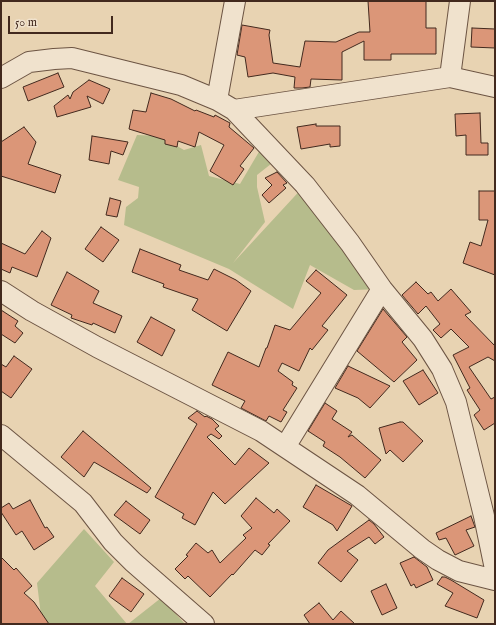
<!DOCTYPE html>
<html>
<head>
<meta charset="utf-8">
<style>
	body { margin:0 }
	#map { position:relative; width:496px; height:625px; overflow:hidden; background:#e8d3b2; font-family:"IM FELL English",serif }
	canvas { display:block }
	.frame { position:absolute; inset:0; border:2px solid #42291e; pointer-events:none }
	.scale { position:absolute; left:8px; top:16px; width:105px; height:18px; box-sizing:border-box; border:2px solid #42291e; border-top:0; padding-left:5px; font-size:12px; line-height:14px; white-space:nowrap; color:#42291e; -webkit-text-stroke:3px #f0e2cd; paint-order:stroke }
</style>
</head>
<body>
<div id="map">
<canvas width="496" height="625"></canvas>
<div class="frame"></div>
<div class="scale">50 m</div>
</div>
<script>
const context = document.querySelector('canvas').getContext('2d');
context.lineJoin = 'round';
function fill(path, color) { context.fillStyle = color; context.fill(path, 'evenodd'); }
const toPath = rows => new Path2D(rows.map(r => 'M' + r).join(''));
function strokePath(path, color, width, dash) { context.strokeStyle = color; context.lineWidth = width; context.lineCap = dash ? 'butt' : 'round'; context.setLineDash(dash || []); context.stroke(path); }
const green = toPath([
	[137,135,159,136,184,150,201,145,209,176,240,184,260,150,276,160,257,175,257,187,265,222,233,263,305,185,382,289,354,290,310,265,293,309,229,269,124,225,126,207,138,198,139,187,118,180],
	[84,529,114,562,95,586,127,624,42,624,37,583],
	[161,598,185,624,128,624]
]);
const building = toPath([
	[368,1,426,1,426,28,436,28,436,54,391,54,391,60,364,60,364,41,342,52,342,80,311,79,310,87,302,88,294,88,295,77,273,73,248,77,245,57,237,55,242,25,270,30,269,35,273,63,300,67,305,41,336,42,359,32,370,32,368,1],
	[472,28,495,29,495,48,471,47,472,28],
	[58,73,64,87,28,101,23,87,58,73],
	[89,80,110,89,103,104,87,96,91,107,57,117,54,106,68,95,70,99,73,92,89,80],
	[151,93,171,99,195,111,196,110,214,117,215,115,230,123,229,127,254,148,240,166,244,169,233,185,210,171,224,145,199,132,195,147,178,141,177,147,165,144,165,140,129,129,133,110,146,112,151,93],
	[480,113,481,143,488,143,488,155,466,155,466,135,456,136,455,114,480,113],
	[316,124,316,126,340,126,340,146,330,147,330,144,301,149,297,127,316,124],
	[24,127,36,142,28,164,61,175,55,193,1,176,1,142,24,127],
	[92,136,128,142,123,155,111,151,109,164,89,160,92,136],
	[277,172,287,183,283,185,286,188,269,203,262,195,272,185,265,178,277,172],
	[479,191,495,191,495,275,463,263,470,242,481,246,488,220,479,220,479,191],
	[110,198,121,201,117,217,106,215,110,198],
	[101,227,119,240,103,262,85,249,101,227],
	[42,231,51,238,37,277,12,267,10,273,1,269,1,243,25,254,42,231],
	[140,249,181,265,179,270,208,280,214,269,236,280,251,291,227,331,192,310,198,299,163,287,164,284,132,272,140,249],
	[316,270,347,295,322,326,328,330,312,350,310,348,299,371,282,363,278,371,293,382,292,385,297,388,283,410,287,412,281,422,269,416,266,421,241,408,245,401,212,385,228,352,259,367,266,348,267,348,275,325,290,330,321,293,306,281,316,270],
	[67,272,99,291,93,303,122,316,115,333,93,323,92,325,71,318,72,315,51,305,67,272],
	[416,282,428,294,431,292,438,301,451,289,471,312,465,315,495,346,495,361,488,357,469,367,491,399,495,397,495,423,484,430,474,415,480,410,467,390,470,388,453,355,469,347,451,329,441,338,433,330,440,324,426,306,418,314,402,295,416,282],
	[383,309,407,337,402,342,417,360,394,382,357,351,383,309],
	[1,310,18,321,15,326,23,333,15,343,1,334,1,310],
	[151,317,175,330,162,356,137,342,151,317],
	[14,356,32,369,11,398,1,391,1,364,6,367,14,356],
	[348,366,390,386,370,408,358,398,335,388,348,366],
	[423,370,438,393,419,405,403,381,423,370],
	[325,403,337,411,332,419,352,432,348,437,352,435,381,460,365,478,340,457,323,446,325,442,308,431,325,403],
	[197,411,205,417,206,416,212,419,219,426,215,429,222,436,219,439,211,434,207,437,235,465,249,448,269,463,225,504,213,492,195,525,182,518,184,514,155,497,197,424,188,418,197,411],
	[400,422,403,422,423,441,403,462,390,450,386,454,379,428,400,422],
	[83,431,151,488,147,493,94,462,84,477,61,457,83,431],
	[316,485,352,506,337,531,333,525,303,507,316,485],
	[256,498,274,513,277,509,290,521,268,544,270,545,262,555,255,550,233,575,232,574,210,597,188,576,185,579,175,569,188,556,186,555,196,543,208,553,212,550,220,563,246,538,243,535,252,528,241,516,256,498],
	[30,500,45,528,47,527,54,537,34,550,22,531,16,535,1,512,1,508,9,503,13,509,30,500],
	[126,501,150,520,140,534,114,515,126,501],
	[471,516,475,527,466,530,474,546,455,555,446,538,439,540,436,533,471,516],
	[369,520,374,524,384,537,375,544,369,537,347,551,358,560,341,582,318,563,328,550,369,520],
	[1,557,14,570,16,568,32,586,24,593,34,602,49,624,1,624,1,557],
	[414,557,427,567,433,580,416,588,414,584,411,586,400,563,414,557],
	[442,577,445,577,451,580,484,600,477,618,445,606,453,593,437,584,442,577],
	[122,578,144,594,131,612,109,596,122,578],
	[386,584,397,608,382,615,371,591,386,584],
	[319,603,333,620,341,611,355,624,310,624,304,615,319,603]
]);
const minor = toPath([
	[450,77,460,1],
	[1,78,29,62,54,59,72,58,181,85,217,100,234,110,305,185,350,243,382,289,423,339,442,369,456,402,484,516,495,569],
	[217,100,235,1],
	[234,110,450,77,495,87],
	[1,291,32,311,97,347,261,431,357,495,422,549,438,560,459,571,495,580],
	[1,435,83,503,113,542,133,562,204,624],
	[285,447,382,289]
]);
fill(green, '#b6bc8c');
fill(building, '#db9678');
strokePath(building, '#42291e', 1);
strokePath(minor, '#6c5443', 22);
strokePath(minor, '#f0e2cd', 20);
</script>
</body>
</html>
